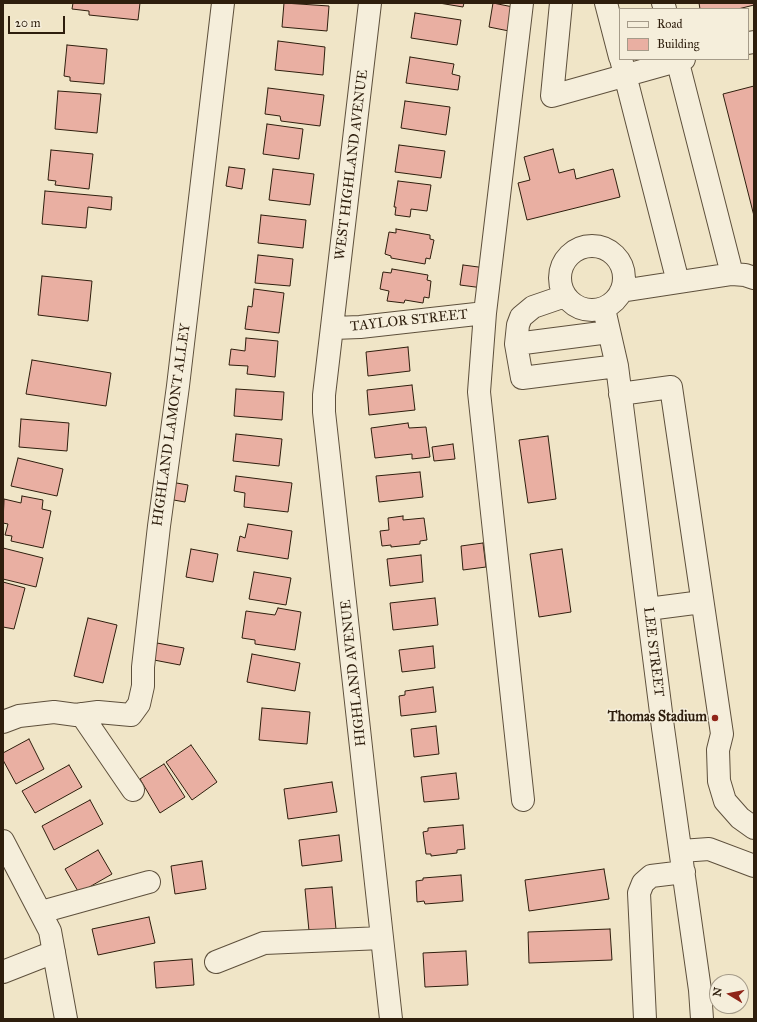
<!DOCTYPE html>
<html>
<head>
<meta charset="utf-8">
<style>
	body { margin:0 }
	#map { position:relative; width:757px; height:1022px; overflow:hidden; background:#f0e5c7; font-family:"IM FELL Great Primer",serif }
	canvas { display:block }
	.frame { position:absolute; inset:0; border:4px solid #2e1e0d; pointer-events:none }
	.legend { position:absolute; left:619px; top:8px; width:130px; height:52px; box-sizing:border-box; background:#f5eedb; border:1px solid #a59b89; margin:0; padding:5px 7px; list-style:none; font-size:12px; color:#2e1e0d }
	.legend li { display:flex; align-items:center; gap:8px; height:20px }
	.legend b { width:20px; border:1px solid #a59b89 }
	.north { position:absolute; left:709px; top:974px; width:40px; height:40px; box-sizing:border-box; background:#f5eedb; border:1px solid #a59b89; border-radius:50%; rotate:280deg; font-size:11px; font-weight:700; line-height:16px; text-align:center; color:#2e1e0d }
	.north::after { content:''; display:block; margin:auto; width:14px; height:18px; background:#8f2418; clip-path:polygon(50% 0,100% 100%,50% 72%,0 100%) }
	.scale { position:absolute; left:8px; top:16px; width:57px; height:18px; box-sizing:border-box; border:2px solid #2e1e0d; border-top:0; padding-left:5px; font-size:12px; line-height:14px; white-space:nowrap; color:#2e1e0d; -webkit-text-stroke:3px #f5eedb; paint-order:stroke }
</style>
</head>
<body>
<div id="map">
<canvas width="757" height="1022"></canvas>
<div class="frame"></div>
<ul class="legend">
<li><b style="height:5px;background:#f5eedb"></b>Road</li>
<li><b style="height:11px;background:#e9afa2"></b>Building</li>
</ul>
<div class="north">N</div>
<div class="scale">20 m</div>
</div>
<script>
const context = document.querySelector('canvas').getContext('2d');
context.lineJoin = 'round';
function fill(path, color) { context.fillStyle = color; context.fill(path, 'evenodd'); }
const toPath = rows => new Path2D(rows.map(r => 'M' + r).join(''));
function strokePath(path, color, width, dash) { context.strokeStyle = color; context.lineWidth = width; context.lineCap = dash ? 'butt' : 'round'; context.setLineDash(dash || []); context.stroke(path); }
function label(font, color, halo, rows, align = 'center') {
  context.font = font + ' "IM FELL Great Primer",serif'; context.lineWidth = 3; context.setLineDash([]); context.textBaseline = 'middle'; context.strokeStyle = halo; context.fillStyle = color; for (const [text, x, y, turn = 0] of rows) {
    context.save(); context.translate(x, y); context.rotate((+turn || 0) * Math.PI / 180); context.textAlign = isNaN(turn) ? turn : align; if (halo) context.strokeText(text, 0, 0); context.fillText(text, 0, 0); context.restore();
  }
}
const building = toPath([
	[73,3,140,3,138,20,89,15,89,11,72,9,73,3],
	[284,3,329,6,327,31,282,27,284,3],
	[439,3,464,3,463,7,439,3],
	[493,3,518,8,514,32,489,27,493,3],
	[699,3,754,3,754,5,738,9,700,9,699,3],
	[415,13,461,20,457,45,411,38,415,13],
	[278,41,325,47,323,75,275,70,278,41],
	[67,45,107,49,104,84,70,81,70,77,64,76,67,45],
	[410,57,454,64,452,74,460,76,458,90,406,83,410,57],
	[754,86,754,216,723,94,754,86],
	[268,88,324,95,320,126,281,121,280,116,265,114,268,88],
	[58,91,101,94,97,133,55,129,58,91],
	[405,101,450,107,446,135,401,128,405,101],
	[267,124,303,129,299,159,263,154,267,124],
	[399,145,445,151,441,178,395,172,399,145],
	[553,149,559,173,574,169,576,179,613,169,620,197,527,220,518,183,530,180,524,157,553,149],
	[51,150,93,154,89,189,55,185,56,181,48,180,51,150],
	[229,167,245,169,242,189,226,186,229,167],
	[273,169,314,174,310,205,269,200,273,169],
	[398,181,431,185,427,211,411,209,410,217,395,215,396,207,394,207,398,181],
	[45,191,112,197,111,210,88,207,86,228,42,224,45,191],
	[261,215,306,220,303,248,258,243,261,215],
	[396,229,430,235,430,239,434,240,430,259,426,258,425,264,391,258,391,256,385,254,389,232,396,233,396,229],
	[258,255,293,259,290,286,255,283,258,255],
	[463,265,486,268,483,288,460,285,463,265],
	[392,269,428,275,427,280,431,281,429,298,424,297,423,303,405,300,404,303,387,301,389,291,380,289,383,272,391,273,392,269],
	[42,276,92,281,88,321,38,315,42,276],
	[254,289,284,293,279,333,245,329,248,306,252,307,254,289],
	[246,338,278,341,275,377,247,374,248,366,229,365,231,349,245,351,246,338],
	[408,347,410,371,368,376,366,352,408,347],
	[32,360,111,373,106,406,26,394,32,360],
	[412,385,415,410,369,415,367,390,412,385],
	[236,389,284,392,282,420,234,416,236,389],
	[21,419,69,423,67,451,19,447,21,419],
	[408,423,409,428,426,427,430,457,412,459,412,454,375,458,371,428,408,423],
	[236,434,282,439,279,466,233,461,236,434],
	[548,436,556,499,528,503,519,440,548,436],
	[453,444,455,459,434,461,432,447,453,444],
	[18,458,63,469,57,496,11,486,18,458],
	[420,472,423,497,379,502,376,476,420,472],
	[236,476,292,483,288,512,244,507,245,493,234,491,236,476],
	[171,482,188,485,185,502,168,499,171,482],
	[22,496,43,500,42,509,51,511,43,548,11,541,12,536,5,535,8,524,3,523,4,499,21,503,22,496],
	[403,516,403,520,424,518,427,540,420,541,420,544,391,547,391,545,382,546,380,531,389,530,388,518,403,516],
	[248,524,292,531,288,559,237,551,240,536,245,538,248,524],
	[483,543,486,567,463,570,461,546,483,543],
	[3,548,43,558,36,587,3,579,3,548],
	[191,549,218,554,213,582,186,577,191,549],
	[562,549,571,612,539,617,530,554,562,549],
	[421,555,423,582,390,586,387,559,421,555],
	[254,572,291,578,286,605,249,599,254,572],
	[3,582,25,588,14,629,3,627,3,582],
	[435,598,438,625,393,630,390,603,435,598],
	[278,608,301,612,295,650,255,644,255,640,242,638,246,611,275,615,278,608],
	[88,618,117,625,103,683,74,676,88,618],
	[157,643,184,648,180,665,154,660,157,643],
	[433,646,435,668,402,672,399,650,433,646],
	[252,654,300,663,295,691,247,682,252,654],
	[433,687,436,712,401,716,399,696,405,695,405,691,433,687],
	[262,708,310,712,307,744,259,740,262,708],
	[436,726,439,754,414,757,411,729,436,726],
	[29,739,44,769,16,784,3,760,3,753,29,739],
	[191,745,217,782,192,800,166,762,191,745],
	[164,764,185,797,160,813,140,779,164,764],
	[69,765,82,787,35,813,22,791,69,765],
	[456,773,459,799,424,802,421,777,456,773],
	[332,782,337,812,288,819,284,789,332,782],
	[90,800,103,824,54,850,42,826,90,800],
	[463,825,465,849,457,850,457,853,431,856,431,854,426,854,423,832,428,831,428,828,463,825],
	[339,835,342,861,302,866,299,840,339,835],
	[98,850,112,874,79,893,65,869,98,850],
	[202,861,206,889,175,894,171,866,202,861],
	[604,869,609,899,529,911,525,880,604,869],
	[461,875,463,901,425,904,424,901,417,902,416,881,423,880,423,878,461,875],
	[332,887,336,929,309,931,305,889,332,887],
	[149,917,155,943,98,955,92,929,149,917],
	[610,929,612,960,529,963,528,932,610,929],
	[466,951,468,985,425,987,423,953,466,951],
	[192,959,194,985,156,988,154,962,192,959]
]);
const minor = toPath([
	[370,3,324,395,324,412,391,1019],
	[522,3,485,313,479,392,523,800],
	[561,3,552,96,684,59],
	[606,3,620,57],
	[663,3,665,9],
	[748,43,754,42],
	[621,59,678,282],
	[677,59,732,274],
	'560 278a32 32 0 1 1 64 0a32 32 0 1 1-64 0Z',
	[621,291,732,274,745,275,754,278],
	[565,296,533,307,521,317,518,325,516,344,522,378,617,366],
	[604,309,617,366,663,728,700,990,702,1019],
	[333,328,360,327,485,313],
	[516,344,609,332],
	[620,394,671,387,722,734,718,750,719,781,725,801,740,818,754,828],
	[648,609,702,602],
	[81,714,133,790],
	[3,722,19,716,54,712,76,715,98,712,131,715,139,704,143,686,143,667,159,526,178,386,223,3],
	[3,841,50,931,66,1019],
	[681,851,709,849,754,866],
	[41,912,149,882],
	[216,962,264,943,382,938],
	[3,972,54,952],
	[645,1019,639,893,643,883,651,876,684,872]
]);
const markers = [
	[715,718,4,"#8f2418"]
];
const streetNames = [
	["WEST HIGHLAND AVENUE",352,165,-83],
	["TAYLOR STREET",409,321,-6],
	["HIGHLAND LAMONT ALLEY",172,425,-82],
	["LEE STREET",653,652,83],
	["HIGHLAND AVENUE",354,673,-96]
];
const poiNames = [
	["Thomas Stadium",707,718]
];
fill(building, '#e9afa2');
strokePath(building, '#2e1e0d', 1);
strokePath(minor, '#5e503c', 24);
strokePath(minor, '#f5eedb', 22);
for (const [x, y, r, color] of markers) { const dot = new Path2D(); dot.arc(x, y, r, 0, 2 * Math.PI); context.fillStyle = color; context.fill(dot); strokePath(dot, '#f5eedb', 1.5); }
label('14px', '#2e1e0d', '#f5eedb', streetNames);
label('bold 14px', '#2e1e0d', '#f5eedb', poiNames, 'right');
</script>
</body>
</html>
